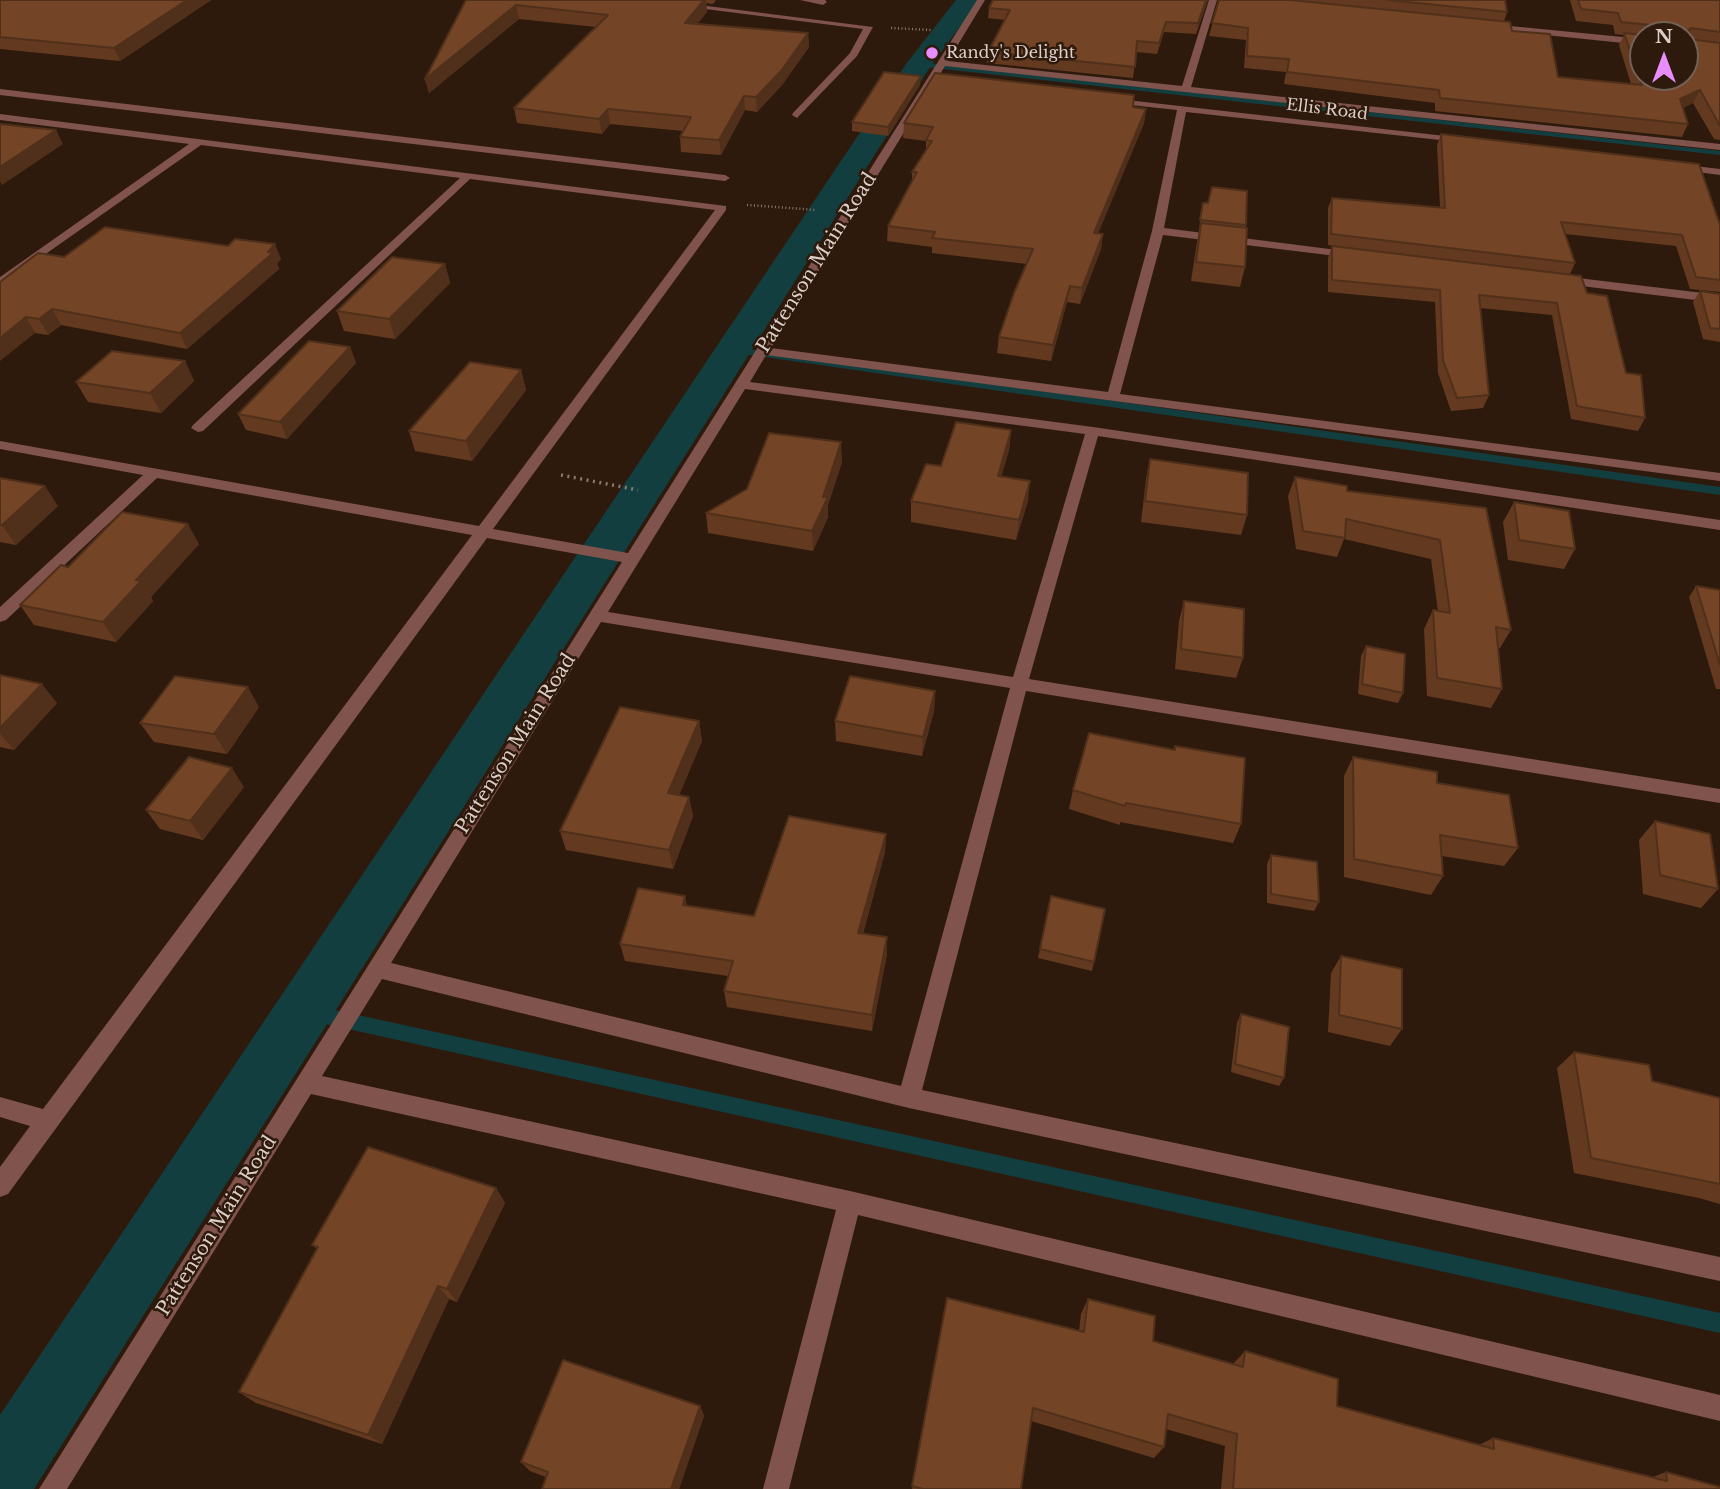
<!DOCTYPE html>
<html>
<head>
<meta charset="utf-8">
<style>
	body { margin:0 }
	#map { position:relative; width:1720px; height:1489px; overflow:hidden; background:#2e1a0d; font-family:"Libre Baskerville",serif }
	canvas { display:block }
	.north { position:absolute; left:1629px; top:21px; width:70px; height:70px; box-sizing:border-box; background:#2e1a0d; border:2px solid #746257; border-radius:50%; rotate:0deg; font-size:19px; font-weight:700; line-height:28px; text-align:center; color:#dccec6 }
	.north::after { content:''; display:block; margin:auto; width:24px; height:32px; background:#e98dfd; clip-path:polygon(50% 0,100% 100%,50% 72%,0 100%) }
</style>
</head>
<body>
<div id="map">
<canvas width="1720" height="1489"></canvas>
<div class="north">N</div>
</div>
<script>
const context = document.querySelector('canvas').getContext('2d');
context.lineJoin = 'round';
const toPath = rows => new Path2D(rows.map(r => 'M' + r).join(''));
function fill(path, color) { context.fillStyle = color; context.fill(path, 'evenodd'); }
function strokePath(path, color, width, dash) { context.strokeStyle = color; context.lineWidth = width; context.lineCap = dash ? 'butt' : 'round'; context.setLineDash(dash || []); context.stroke(path); }
function label(font, color, halo, rows, align = 'center') {
  context.font = font + ' "Libre Baskerville",serif'; context.lineWidth = 5; context.setLineDash([]); context.textBaseline = 'middle'; context.strokeStyle = halo; context.fillStyle = color; for (const [text, x, y, turn = 0] of rows) {
    context.save(); context.translate(x, y); context.rotate((+turn || 0) * Math.PI / 180); context.textAlign = isNaN(turn) ? turn : align; if (halo) context.strokeText(text, 0, 0); context.fillText(text, 0, 0); context.restore();
  }
}
const stream = toPath([
	[919,62,1720,151,1720,155,916,66,916,62,919,62],
	[734,347,1720,487,1720,495,730,352,729,350,734,347],
	[303,1003,1720,1313,1720,1333,303,1019,297,1016,295,1011,297,1006,303,1003]
]);
const canal = toPath([
	[956,0,980,0,930,67,34,1489,0,1489,0,1415,906,64,956,0]
]);
const pathFar1 = toPath([
	[891,28,931,30],
	[747,205,816,210]
]);
const path = toPath([
	[561,475,638,490]
]);
const minor = toPath([
	[634,0,660,0,873,27,857,56,797,118,792,115,793,113,850,53,863,29,634,0],
	[800,0,825,0,827,2,823,5,800,0],
	[977,0,985,0,948,61,1182,86,1209,0,1217,0,1191,87,1720,144,1720,150,945,66,771,348,1108,392,1152,231,1177,110,1112,103,1107,100,1109,98,1463,138,1467,139,1467,143,1186,112,1164,228,1353,252,1359,255,1353,258,1163,235,1120,394,1720,473,1720,481,766,355,750,382,1093,427,1720,520,1720,530,1098,436,1029,679,1720,789,1720,803,1026,691,922,1090,1720,1257,1720,1281,909,1108,382,979,322,1076,850,1191,1720,1395,1720,1421,858,1215,789,1489,763,1489,836,1210,311,1094,67,1489,39,1489,622,562,487,538,8,1194,0,1197,0,1167,30,1126,0,1117,0,1097,43,1109,472,535,157,478,6,620,0,622,0,607,143,475,0,449,0,441,479,526,715,210,470,179,203,431,198,432,191,428,193,425,460,178,201,145,0,286,0,277,189,144,0,120,0,114,726,206,726,210,493,529,628,553,977,0],
	[745,389,1085,434,1013,677,608,612,745,389],
	[601,622,1010,688,901,1086,391,963,601,622],
	[1490,24,1643,39,1643,45,1487,29,1487,25,1490,24],
	[0,89,725,175,730,178,725,181,0,95,0,89],
	[1678,164,1720,169,1720,175,1674,169,1674,165,1678,164],
	[1561,276,1720,295,1720,303,1557,283,1557,277,1561,276]
]);
const wall = toPath([
	[0,0,211,0,120,61,0,49],
	[466,0,716,0,713,4,706,3,707,12,697,24,808,33,809,47,782,85,757,112,745,110,721,155,681,152,680,137,683,131,610,124,602,134,517,123,514,108,596,27,519,19,429,93,425,79],
	[1208,0,1196,34,1164,32,1157,54,1136,52,1133,78,987,63,988,52,1005,20,988,18,989,8],
	[1219,0,1505,0,1507,12,1504,21,1512,31,1558,77,1631,84,1619,45,1624,35,1615,34,1613,25,1576,21,1570,0,1720,0,1720,140,1714,139,1693,103,1683,108,1688,124,1682,137,1435,111,1435,103,1284,84,1286,72,1244,68,1246,40,1209,36],
	[920,85,888,136,852,131,852,122],
	[1133,107,1146,109,1144,123,1098,233,1103,234,1101,249,1080,304,1067,302,1051,361,997,353,999,337,1027,264,932,253,932,247,887,241,888,226,912,181,912,172,926,151,926,141,903,138,904,123],
	[1441,134,1720,225,1720,292,1690,289,1676,246,1565,234,1575,263,1570,274,1328,245,1328,208,1332,198,1440,207,1437,145],
	[1203,203,1246,225,1245,267,1240,287,1191,281],
	[1332,246,1587,293,1626,373,1645,418,1638,431,1571,419,1552,315,1480,308,1489,395,1483,408,1451,411,1438,373,1435,302,1328,292,1328,258],
	[64,257,281,259,277,264,279,269,187,349,61,325,48,335,35,333,0,282],
	[445,264,450,283,395,339,344,331,337,311],
	[1700,291,1720,294,1720,342,1703,339,1693,302],
	[350,347,356,363,287,439,246,430,238,414],
	[185,361,194,381,161,413,88,402,76,382],
	[521,370,526,390,472,461,415,451,409,431],
	[1011,430,1009,450,1001,476,1028,501,1016,540,911,522,911,501,941,466],
	[1150,459,1247,515,1241,535,1141,522,1146,479],
	[842,462,828,505,828,517,813,551,708,533,706,513],
	[1295,477,1347,491,1486,508,1511,630,1500,648,1498,648,1502,689,1491,708,1427,696,1424,629,1433,610,1438,611,1431,559,1344,539,1337,557,1296,549,1288,496],
	[0,478,58,506,16,545,0,542],
	[1514,502,1575,549,1564,569,1508,560,1503,522],
	[199,544,151,597,153,601,116,642,34,625,20,605,68,567],
	[1696,586,1720,590,1720,689,1716,689,1689,597],
	[1184,601,1243,658,1236,678,1175,669,1179,621],
	[1366,646,1403,693,1398,703,1358,694,1361,656],
	[0,675,57,703,14,750,0,747],
	[935,691,934,711,922,756,836,741,835,721],
	[259,707,227,754,154,742,140,723],
	[699,721,702,741,679,795,689,797,693,816,673,869,566,850,560,831],
	[1175,746,1241,824,1233,843,1120,822,1120,825,1069,809,1073,790,1174,750],
	[1353,757,1437,783,1518,848,1504,866,1442,856,1443,876,1431,895,1344,877,1344,776],
	[244,787,203,840,160,829,146,810],
	[1655,821,1718,889,1701,908,1643,894,1639,840],
	[886,834,885,852,863,934,887,954,872,1031,727,1007,724,991,728,976,625,961,620,944,687,906,754,916],
	[1271,855,1319,902,1314,911,1267,903,1267,864],
	[1051,896,1094,962,1092,971,1038,958],
	[1341,956,1402,1029,1390,1046,1328,1032,1331,973],
	[1241,1014,1284,1078,1279,1086,1231,1072,1237,1023],
	[1574,1052,1652,1081,1720,1098,1720,1204,1699,1198,1574,1173,1557,1068],
	[496,1188,505,1203,457,1302,449,1299,382,1444,256,1403,239,1392,317,1249,312,1245],
	[947,1298,1079,1331,1081,1314,1088,1299,1153,1341,1233,1364,1245,1351,1337,1406,1479,1445,1493,1438,1653,1477,1666,1472,1720,1489,1221,1489,1225,1446,1166,1429,1164,1447,1154,1458,1031,1421,1021,1489,912,1489],
	[700,1406,704,1416,679,1489,542,1489,546,1477,530,1471,521,1462]
]);
const shadedWall = toPath([
	[187,0,211,0,120,61,114,48],
	[704,0,706,0,707,12,686,37,685,23],
	[1206,0,1208,0,1196,34,1198,23],
	[516,5,519,19,429,93,425,79],
	[1166,22,1164,32,1157,54,1159,43],
	[808,33,809,47,782,85,757,112,756,97],
	[921,76,920,85,888,136,888,127],
	[1700,90,1693,103,1673,112,1680,99],
	[744,96,745,110,721,155,719,140],
	[608,109,610,124,602,134,599,119],
	[1146,109,1144,123,1092,248,1094,233],
	[56,130,63,144,2,185,0,181,0,167],
	[1103,234,1101,249,1080,304,1082,288],
	[275,244,281,259,277,264,279,269,187,349,180,333,268,252],
	[445,264,450,283,395,339,389,319],
	[1070,286,1067,302,1051,361,1053,345],
	[52,309,61,325,48,335,39,319],
	[26,317,35,333,0,361,0,338],
	[350,347,356,363,287,439,280,422],
	[185,361,194,381,161,413,150,393],
	[521,370,526,390,472,461,466,441],
	[1011,430,1009,450,996,496,998,476],
	[841,442,842,462,828,505,828,517,813,551,812,531],
	[1030,481,1028,501,1016,540,1019,520],
	[45,486,58,506,16,545,2,525],
	[188,524,199,544,151,597,153,601,116,642,103,622,136,580],
	[42,684,57,703,14,750,0,734,0,728],
	[248,687,259,707,227,754,214,734],
	[935,691,934,711,922,756,923,737],
	[699,721,702,741,672,812,668,793],
	[232,768,244,787,203,840,190,821],
	[689,797,693,816,673,869,669,850],
	[886,834,885,852,858,950,858,933],
	[685,896,689,913,683,905],
	[887,937,887,954,872,1031,872,1015],
	[496,1188,505,1203,457,1302,447,1289],
	[438,1286,449,1299,382,1444,368,1435],
	[700,1406,704,1416,679,1489,671,1489]
]);
const building = toPath([
	[0,0,187,0,114,48,0,37,0,0],
	[466,0,704,0,685,23,808,33,781,71,756,97,744,96,719,140,680,137,691,117,608,109,599,119,514,108,608,15,516,5,425,79,466,0],
	[993,0,1206,0,1198,23,1166,22,1159,43,1137,41,1135,67,988,52,1010,10,989,8,993,0],
	[1219,0,1290,0,1510,22,1512,31,1550,34,1558,77,1642,85,1624,33,1644,35,1643,35,1643,77,1685,77,1685,35,1649,35,1651,33,1650,25,1621,22,1618,13,1581,9,1578,0,1720,0,1720,32,1691,28,1688,31,1689,39,1720,43,1720,126,1700,90,1680,99,1688,124,1440,98,1439,90,1287,72,1289,59,1247,56,1248,28,1212,23,1219,0],
	[1387,0,1505,0,1507,12,1387,0],
	[884,72,921,76,888,127,852,122,884,72],
	[935,73,1134,95,1133,107,1146,109,1094,233,1103,234,1082,288,1070,286,1053,345,999,337,1014,293,1033,249,932,238,935,232,888,226,917,172,912,172,932,141,926,140,933,127,904,123,935,73],
	[0,124,56,130,0,167,0,124],
	[1441,134,1699,164,1720,225,1720,280,1696,277,1682,235,1561,222,1575,263,1331,234,1332,198,1445,208,1441,134],
	[1212,187,1247,191,1246,225,1200,220,1203,203,1208,203,1212,187],
	[1201,223,1247,228,1245,267,1196,262,1201,223],
	[105,227,228,246,235,239,275,244,268,252,273,253,180,333,52,309,39,319,26,317,0,338,0,282,38,253,64,257,105,227],
	[1332,246,1581,276,1587,293,1607,296,1626,373,1641,375,1645,418,1577,406,1557,303,1479,295,1489,395,1457,398,1443,360,1440,290,1332,280,1332,246],
	[392,257,445,264,389,319,337,311,392,257],
	[1700,291,1720,294,1720,329,1710,328,1700,291],
	[309,341,350,347,280,422,238,414,309,341],
	[112,351,185,361,150,393,76,382,112,351],
	[470,362,521,370,466,441,409,431,470,362],
	[956,422,1011,430,998,476,1030,481,1019,520,911,501,926,464,941,466,956,422],
	[769,433,841,442,823,497,828,497,812,531,706,513,747,489,769,433],
	[1150,459,1248,473,1247,515,1145,501,1150,459],
	[1295,477,1347,486,1347,491,1486,508,1511,630,1496,627,1502,689,1437,678,1433,610,1450,613,1440,540,1346,519,1345,538,1303,531,1295,477],
	[0,478,45,486,2,525,0,525,0,478],
	[1514,502,1569,511,1575,549,1519,540,1514,502],
	[122,512,188,524,136,580,141,581,103,622,20,605,61,565,68,567,122,512],
	[1696,586,1720,590,1720,665,1696,586],
	[1184,601,1244,609,1243,658,1181,649,1184,601],
	[1366,646,1405,654,1403,693,1362,684,1366,646],
	[0,675,42,684,0,728,0,675],
	[175,676,248,687,214,734,140,723,175,676],
	[850,676,935,691,923,737,835,721,850,676],
	[620,707,699,721,668,793,689,797,669,850,560,831,620,707],
	[1089,733,1175,750,1175,746,1245,758,1241,824,1126,803,1125,806,1073,790,1089,733],
	[189,757,232,768,190,821,146,810,189,757],
	[1353,757,1437,772,1437,783,1509,795,1518,848,1440,835,1443,876,1354,859,1353,757],
	[789,816,886,834,858,933,887,937,872,1015,724,991,733,961,620,944,638,888,685,896,683,905,754,916,789,816],
	[1655,821,1710,834,1718,889,1660,875,1655,821],
	[1271,855,1317,862,1319,902,1271,894,1271,855],
	[1051,896,1105,909,1094,962,1040,949,1051,896],
	[1341,956,1402,969,1402,1029,1339,1015,1341,956],
	[1241,1014,1289,1027,1284,1078,1235,1064,1241,1014],
	[1574,1052,1649,1065,1652,1081,1720,1098,1720,1184,1591,1158,1574,1052],
	[368,1147,496,1188,447,1289,438,1286,368,1435,239,1392,318,1247,312,1245,368,1147],
	[947,1298,1084,1332,1088,1299,1155,1316,1153,1341,1243,1367,1245,1351,1338,1379,1337,1406,1494,1449,1493,1438,1667,1481,1666,1472,1720,1487,1720,1489,1233,1489,1237,1434,1168,1414,1164,1447,1033,1408,1021,1489,923,1489,912,1486,947,1298],
	[563,1360,700,1406,671,1489,542,1489,548,1472,521,1462,563,1360]
]);
const markers = [
	[932,53,7,"#e98dfd"]
];
const farPoinames = [
	["Randy's Delight",946,53]
];
const farStreetnames = [
	["Ellis Road",1327,110,7]
];
const streetNames = [
	["Pattenson Main Road",817,263,-58],
	["Pattenson Main Road",516,744,-58],
	["Pattenson Main Road",217,1226,-58]
];
fill(stream, '#133e3f');
fill(canal, '#133e3f');
strokePath(pathFar1, '#8a796f', 2.5, [1, 2.5]);
strokePath(path, '#8a796f', 3.5, [2, 4.5]);
fill(minor, '#80534c');
fill(wall, '#633a20');
fill(shadedWall, '#50301a');
fill(building, '#734425');
strokePath(building, '#50301a', 2);
for (const [x, y, r, color] of markers) { const dot = new Path2D(); dot.arc(x, y, r, 0, 2 * Math.PI); context.fillStyle = color; context.fill(dot); strokePath(dot, '#2e1a0d', 2.5); }
label('16px', '#dccec6', '#2e1a0d', farPoinames, 'left');
label('16px', '#dccec6', '#2e1a0d', farStreetnames);
label('19px', '#dccec6', '#2e1a0d', streetNames);
</script>
</body>
</html>
